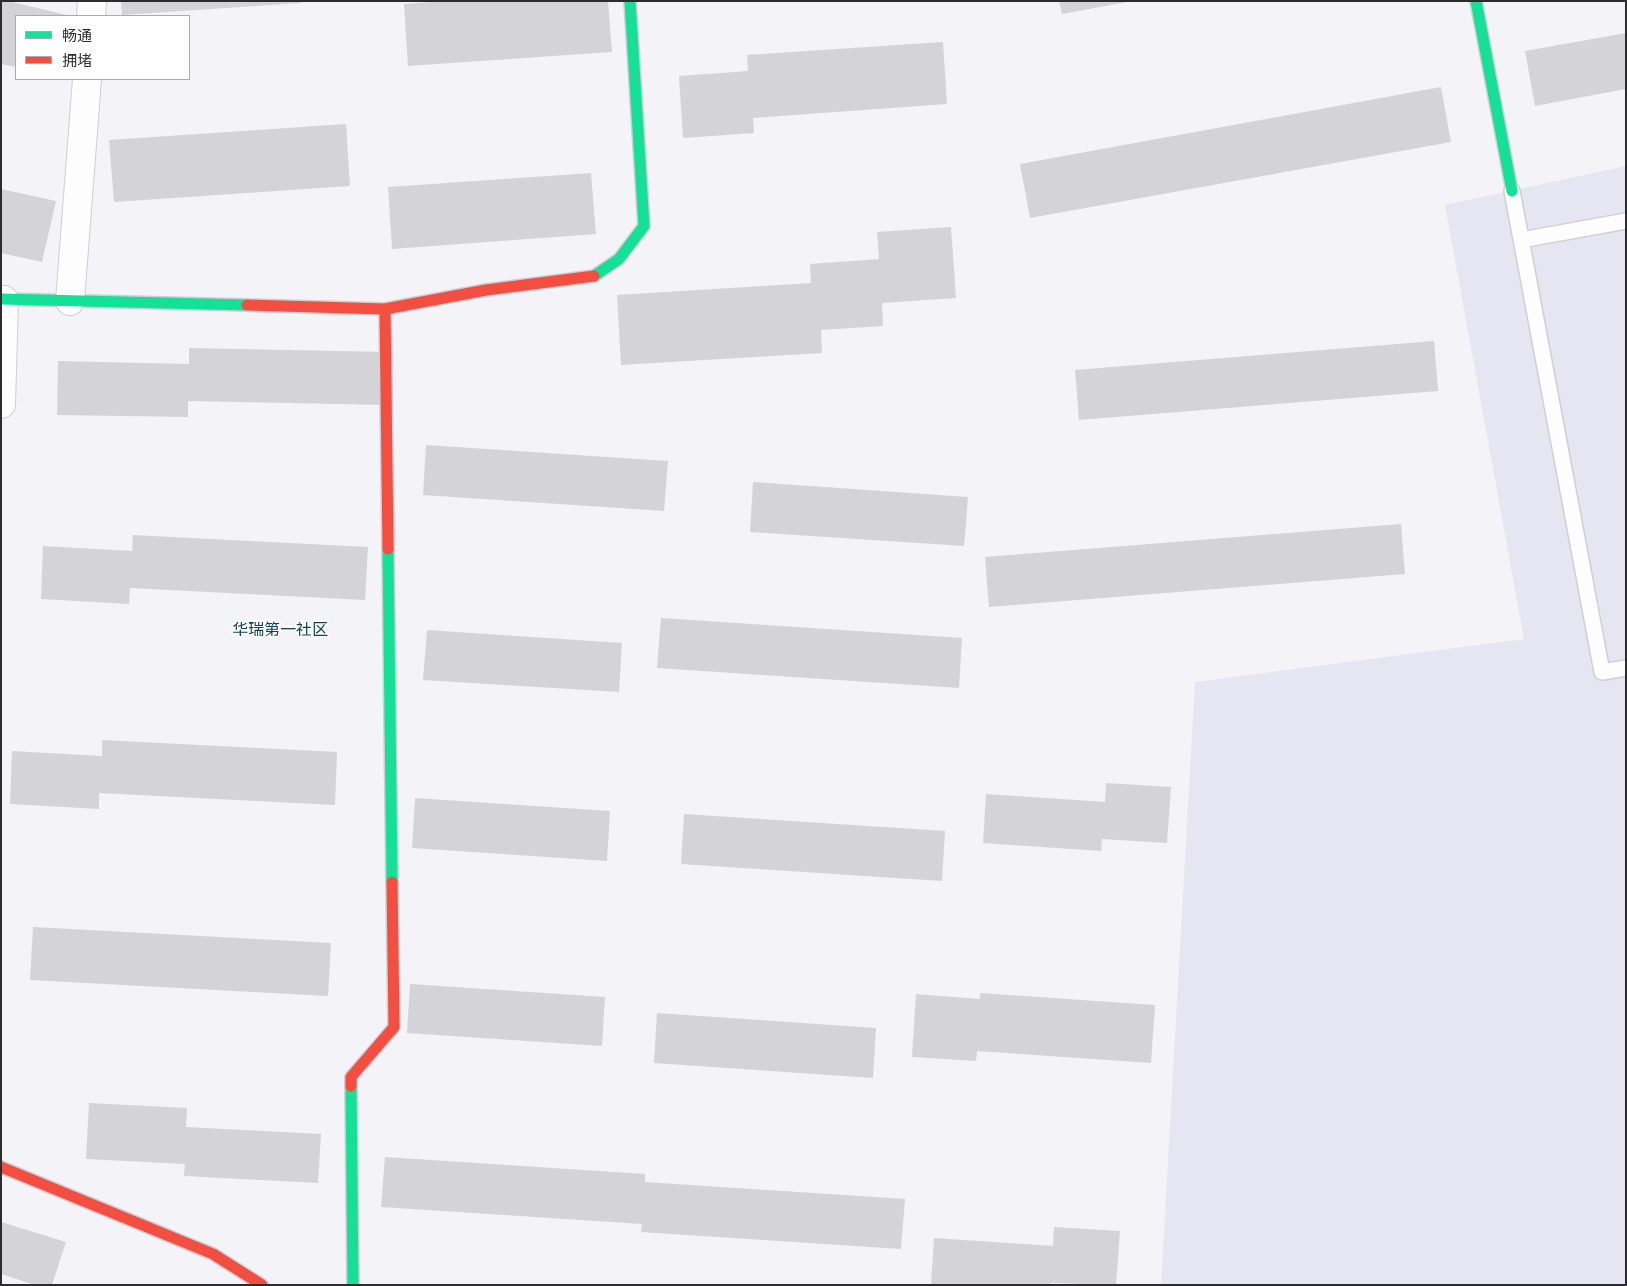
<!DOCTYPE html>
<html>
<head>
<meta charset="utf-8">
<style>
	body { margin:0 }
	#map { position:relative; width:1627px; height:1286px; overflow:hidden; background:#f3f3f8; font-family:"IBM Plex Sans","Noto Sans SC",sans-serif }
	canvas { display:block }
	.frame { position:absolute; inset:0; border:2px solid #2c2c2f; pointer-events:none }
	.legend { position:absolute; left:15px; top:15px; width:175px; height:65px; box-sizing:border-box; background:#fff; border:1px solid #ababac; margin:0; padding:6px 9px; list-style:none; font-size:15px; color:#2c2c2f }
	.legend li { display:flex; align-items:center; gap:10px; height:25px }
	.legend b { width:25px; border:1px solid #ababac }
</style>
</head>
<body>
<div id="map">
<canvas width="1627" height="1286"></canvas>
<div class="frame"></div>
<ul class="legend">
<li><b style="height:6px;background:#16e098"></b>畅通</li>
<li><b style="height:6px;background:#f24e42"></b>拥堵</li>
</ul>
</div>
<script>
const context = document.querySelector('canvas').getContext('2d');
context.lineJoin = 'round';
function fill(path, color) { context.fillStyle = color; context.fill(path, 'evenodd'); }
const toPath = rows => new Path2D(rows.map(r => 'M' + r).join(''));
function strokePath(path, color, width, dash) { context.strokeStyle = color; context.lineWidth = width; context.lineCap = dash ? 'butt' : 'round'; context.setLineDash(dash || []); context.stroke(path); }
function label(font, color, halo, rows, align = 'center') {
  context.font = font + ' "IBM Plex Sans","Noto Sans SC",sans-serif'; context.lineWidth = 4; context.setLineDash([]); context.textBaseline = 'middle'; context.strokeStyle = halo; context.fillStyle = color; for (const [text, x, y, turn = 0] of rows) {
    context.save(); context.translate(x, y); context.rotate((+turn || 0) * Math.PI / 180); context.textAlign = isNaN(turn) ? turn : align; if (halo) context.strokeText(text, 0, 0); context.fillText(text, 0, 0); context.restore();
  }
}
const built = toPath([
	[1626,166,1626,1285,1161,1285,1195,682,1524,639,1445,205]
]);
const building = toPath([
	[1,1,8,1,71,16,16,16,16,67,1,64],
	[121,1,301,1,301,3,122,15],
	[444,1,608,1,612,52,408,66,404,4],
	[1059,1,1127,1,1127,2,1062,14],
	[1626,33,1626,89,1535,106,1525,51],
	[943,42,947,104,753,118,754,133,683,138,679,76,748,71,747,55],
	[1441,87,1451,142,1030,218,1020,164],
	[346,124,350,186,114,202,109,140],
	[591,173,596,234,392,249,388,187],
	[1,189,56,201,42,262,1,253],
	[951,227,956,298,882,303,883,326,821,330,822,353,621,365,617,295,811,283,810,264,879,259,877,232],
	[1434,341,1438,391,1079,420,1075,370],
	[189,348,388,352,387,405,188,401,188,417,57,415,58,361,189,364],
	[426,445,668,461,664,511,423,495],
	[753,482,968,497,964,546,750,532],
	[1401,524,1405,574,989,607,985,557],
	[133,535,368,547,365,600,130,588,129,604,41,599,43,546,132,551],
	[661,618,962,638,959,688,657,668],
	[427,630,622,643,619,692,423,680],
	[102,740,337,752,335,805,99,793,99,809,10,804,12,751,102,756],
	[1106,783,1171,787,1167,843,1102,839,1101,851,983,843,986,794,1105,802],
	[415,798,610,811,607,861,412,848],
	[684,814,945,831,942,881,681,864],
	[33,927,331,943,328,996,30,980],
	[410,984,605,997,602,1046,407,1033],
	[980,993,1155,1005,1151,1063,977,1051,976,1061,912,1057,916,994,980,999],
	[657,1013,876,1028,873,1078,654,1063],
	[89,1103,187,1108,186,1127,321,1134,318,1183,184,1176,185,1164,86,1159],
	[385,1157,645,1174,645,1182,905,1199,901,1249,641,1232,642,1224,381,1207],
	[1,1222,66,1242,52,1285,35,1285,1,1274],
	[1054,1227,1120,1231,1116,1285,1050,1283,1050,1285,931,1285,934,1238,1053,1246]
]);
const lane = toPath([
	[1512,191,1602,672,1626,668],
	[1521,240,1626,221]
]);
const street = toPath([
	[91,16,92,1],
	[70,301,87,79],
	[1,404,4,300]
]);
const fast = toPath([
	[1476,1,1512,191],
	[594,276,619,259,644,226,630,1],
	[1,299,247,305],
	[388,549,392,882],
	[351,1086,353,1285]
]);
const jam = toPath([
	[247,305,385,309,486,290,594,276],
	[385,309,388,549],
	[351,1086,351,1077,394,1027,392,882],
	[1,1167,213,1254,262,1285]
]);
const quarterNames = [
	["华瑞第一社区",280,630]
];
fill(built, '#e5e6f1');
fill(building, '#d4d4d8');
strokePath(lane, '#cfcfd3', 18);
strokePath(street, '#cfcfd3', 30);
strokePath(fast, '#cfcfd3', 14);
strokePath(jam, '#cfcfd3', 14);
strokePath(lane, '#fdfdfe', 15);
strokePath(street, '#fdfdfe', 28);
strokePath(fast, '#16e098', 11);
strokePath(jam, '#f24e42', 11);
label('16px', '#0d4353', '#fff', quarterNames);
</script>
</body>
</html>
